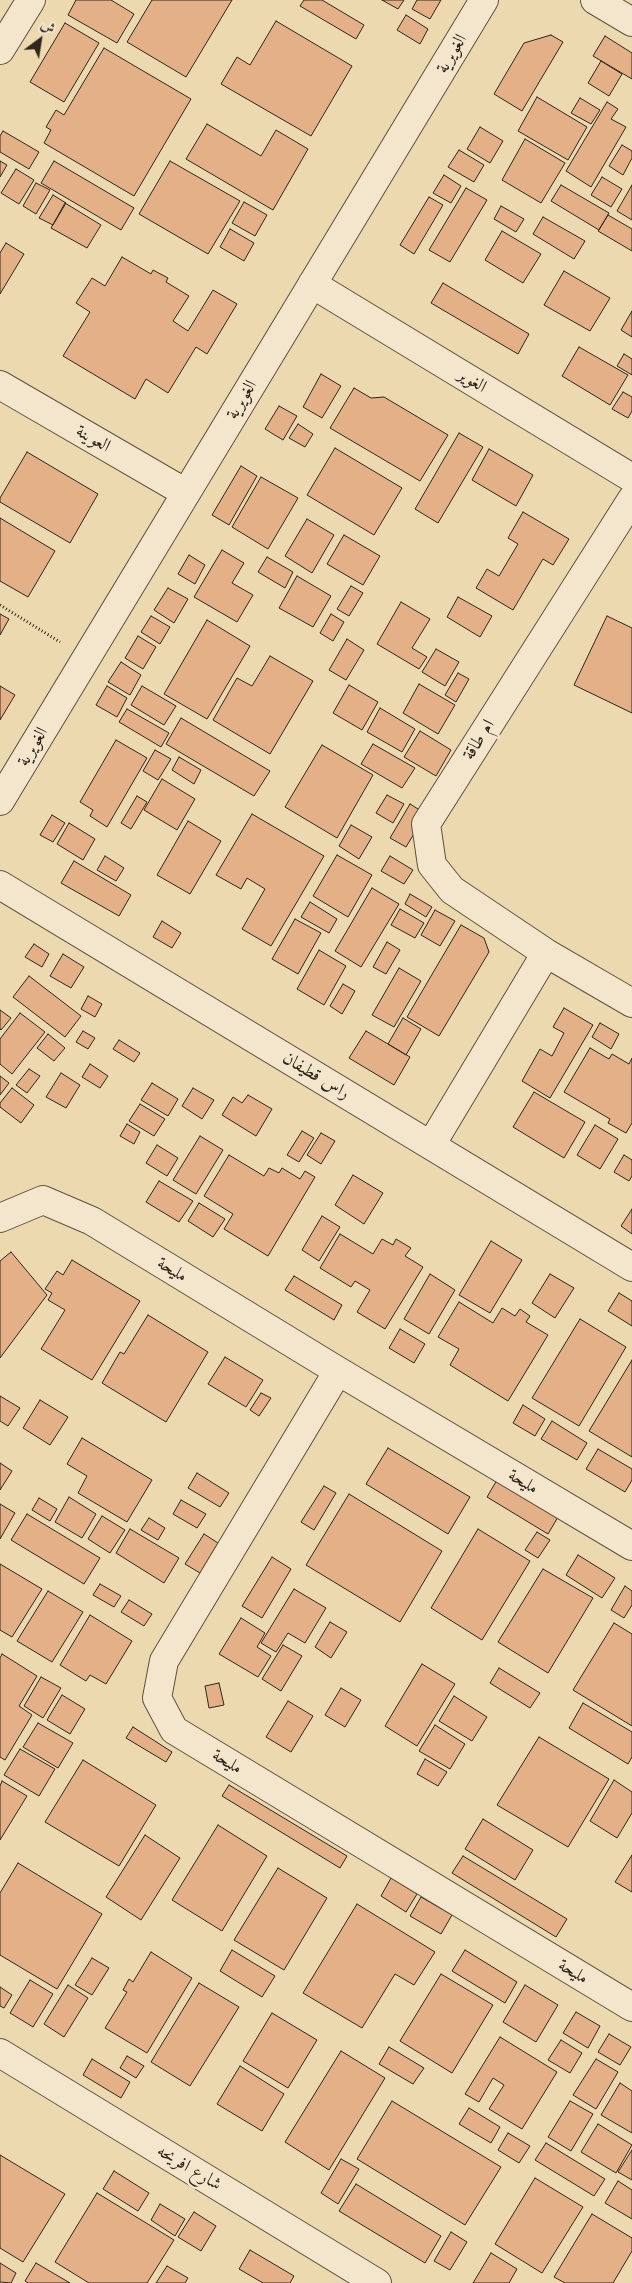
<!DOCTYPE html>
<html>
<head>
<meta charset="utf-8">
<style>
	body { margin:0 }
	#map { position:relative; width:632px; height:2283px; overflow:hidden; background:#edd9b0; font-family:"Old Standard TT",Amiri,serif }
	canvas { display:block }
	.north { position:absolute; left:15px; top:15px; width:50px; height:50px; -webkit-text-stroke:4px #f3e6cc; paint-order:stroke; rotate:31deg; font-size:14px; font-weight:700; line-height:20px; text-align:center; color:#2f261c }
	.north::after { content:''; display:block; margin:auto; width:18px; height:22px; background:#2f261c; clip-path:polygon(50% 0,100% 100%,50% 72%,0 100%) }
</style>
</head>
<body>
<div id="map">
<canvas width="632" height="2283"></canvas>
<div class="north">ش</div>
</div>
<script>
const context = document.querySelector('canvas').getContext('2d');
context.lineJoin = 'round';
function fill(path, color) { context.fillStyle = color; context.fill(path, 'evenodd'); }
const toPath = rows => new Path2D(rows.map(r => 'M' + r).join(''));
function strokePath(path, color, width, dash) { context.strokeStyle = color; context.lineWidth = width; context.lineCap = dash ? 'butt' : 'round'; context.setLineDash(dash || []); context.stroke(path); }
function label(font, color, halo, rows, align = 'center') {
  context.font = font + ' "Old Standard TT",Amiri,serif'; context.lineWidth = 4.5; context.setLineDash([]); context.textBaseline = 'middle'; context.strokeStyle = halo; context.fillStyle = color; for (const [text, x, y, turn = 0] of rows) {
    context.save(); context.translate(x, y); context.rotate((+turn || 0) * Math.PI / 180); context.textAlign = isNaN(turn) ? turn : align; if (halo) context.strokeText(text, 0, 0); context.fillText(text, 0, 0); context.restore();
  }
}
const building = toPath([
	[76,0,111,0,134,14,117,43,68,15,76,0],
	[152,0,232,0,186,77,127,42,152,0],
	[304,0,322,0,364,25,356,39,300,6,304,0],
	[382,0,404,0,398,9,382,0],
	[417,0,441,0,430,19,412,9,417,0],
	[406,15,428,29,420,44,397,30,406,15],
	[276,21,352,66,311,136,221,84,237,57,250,65,276,21],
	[65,23,99,43,64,102,30,82,65,23],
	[551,35,563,42,522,111,494,94,524,43,551,35],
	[605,36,632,53,632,79,593,56,605,36],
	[104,48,191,99,134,196,44,143,51,130,46,127,56,110,64,115,104,48],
	[601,61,622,74,609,96,588,83,601,61],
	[537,97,587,127,568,160,518,131,537,97],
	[580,98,600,110,591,124,571,113,580,98],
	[607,102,618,109,611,119,626,127,591,187,566,171,607,102],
	[207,124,261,156,276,130,308,149,273,210,186,159,207,124],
	[480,127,503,141,490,163,467,149,480,127],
	[3,131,39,152,29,169,0,152,0,136,3,131],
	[525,139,565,163,541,203,502,180,525,139],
	[622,145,632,151,632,158,623,175,609,166,622,145],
	[459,150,484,165,474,182,448,167,459,150],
	[0,161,7,165,0,177,0,161],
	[54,161,134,208,121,230,41,183,54,161],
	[170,161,240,201,208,254,139,214,170,161],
	[16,169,34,180,19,204,1,193,16,169],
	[444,175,461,186,451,203,433,193,444,175],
	[602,177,622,189,611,207,591,195,602,177],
	[36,183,50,190,36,214,23,206,36,183],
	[561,185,609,213,599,230,551,201,561,185],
	[632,185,632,220,617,211,632,185],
	[466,188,487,200,450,262,429,250,466,188],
	[53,195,66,203,53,225,39,218,53,195],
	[429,197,443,205,414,254,400,245,429,197],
	[244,202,267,215,255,236,232,223,244,202],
	[65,203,101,225,87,248,51,228,65,203],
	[501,206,524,219,516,232,494,219,501,206],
	[608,215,632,229,632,251,598,231,608,215],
	[543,217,585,241,574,259,533,234,543,217],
	[230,229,254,243,244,261,220,247,230,229],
	[502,231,541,254,523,283,485,260,502,231],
	[6,243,24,254,0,294,0,253,6,243],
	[122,257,151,274,153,270,168,278,166,282,189,296,173,321,188,331,213,290,237,304,207,354,196,347,168,393,146,379,135,399,63,356,90,312,76,303,92,278,105,286,122,257],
	[564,271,610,298,590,331,544,305,564,271],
	[443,283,529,334,518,354,431,303,443,283],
	[632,311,632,337,621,330,632,311],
	[579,347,628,375,610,405,562,376,579,347],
	[624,354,632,359,632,375,617,366,624,354],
	[321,374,341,386,322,418,303,407,321,374],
	[354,388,371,398,384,397,448,435,420,481,330,428,354,388],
	[623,392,632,397,632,411,628,418,612,409,623,392],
	[279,406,297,416,283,440,265,429,279,406],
	[298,424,313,434,305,447,289,438,298,424],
	[459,433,483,447,438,523,415,509,459,433],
	[335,448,402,488,374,535,307,495,335,448],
	[489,449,533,475,516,506,472,480,489,449],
	[27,452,98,494,70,543,0,502,0,498,27,452],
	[241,466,257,476,229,525,212,515,241,466],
	[261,477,298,498,268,549,232,527,261,477],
	[523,512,569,539,553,565,543,559,513,610,476,588,487,569,499,576,518,544,508,538,523,512],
	[0,518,55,551,28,597,0,581,0,518],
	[307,519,334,535,312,573,285,556,307,519],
	[344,535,380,556,363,585,327,564,344,535],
	[222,550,244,563,232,583,253,595,237,622,194,597,222,550],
	[189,555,205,565,195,584,178,574,189,555],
	[267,557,293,572,285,588,258,572,267,557],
	[297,576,331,596,313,627,279,608,297,576],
	[351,586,363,593,349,616,337,609,351,586],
	[168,588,188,599,174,623,154,610,168,588],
	[458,597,492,616,480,637,447,617,458,597],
	[401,602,430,619,412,648,427,657,419,669,377,644,401,602],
	[0,614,9,619,0,635,0,614],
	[331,614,344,622,333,641,320,633,331,614],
	[151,616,170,627,160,644,141,632,151,616],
	[607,616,632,628,632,713,574,685,607,616],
	[207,620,250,646,207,719,164,694,207,620],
	[138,636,156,647,143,669,125,658,138,636],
	[347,639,364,650,346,680,329,670,347,639],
	[436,649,459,662,445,686,422,672,436,649],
	[270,656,313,681,270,754,213,720,237,678,252,686,270,656],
	[121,662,141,675,130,695,108,682,121,662],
	[458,673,469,679,456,702,445,695,458,673],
	[419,684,455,705,438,734,403,713,419,684],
	[349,685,378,702,362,730,333,713,349,685],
	[0,686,15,695,0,720,0,686],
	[107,686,127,698,117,717,96,705,107,686],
	[142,686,176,706,164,725,131,705,142,686],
	[380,708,415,729,402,752,367,732,380,708],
	[127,709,169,733,161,747,119,722,127,709],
	[181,718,270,771,254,796,166,744,181,718],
	[420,731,451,750,436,776,404,757,420,731],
	[116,740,147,758,107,827,90,816,93,810,80,802,116,740],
	[373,744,415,768,402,788,361,764,373,744],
	[322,745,373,775,337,838,285,807,322,745],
	[155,750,171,759,158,780,143,771,155,750],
	[179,757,201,770,194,784,172,770,179,757],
	[162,779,195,799,177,830,144,810,162,779],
	[387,795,404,804,393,823,376,813,387,795],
	[137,796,147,802,131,829,121,823,137,796],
	[410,804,426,814,406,847,390,838,410,804],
	[252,814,324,856,271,946,242,929,265,889,247,878,241,889,216,875,252,814],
	[52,815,65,823,53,842,40,835,52,815],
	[188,821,221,841,190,894,157,875,188,821],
	[69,823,95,839,83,860,57,844,69,823],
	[351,825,372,837,359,859,339,846,351,825],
	[337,855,372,875,348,917,313,896,337,855],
	[105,856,124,868,116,881,97,870,105,856],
	[390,856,413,870,404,884,381,871,390,856],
	[74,861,131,895,119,916,61,883,74,861],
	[372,888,399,904,361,967,335,951,372,888],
	[410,894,432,907,426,917,405,904,410,894],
	[310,902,337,919,329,933,301,917,310,902],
	[400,909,424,923,415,938,391,925,400,909],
	[435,910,455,921,440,946,421,935,435,910],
	[295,919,321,933,298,974,272,959,295,919],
	[162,921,181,933,172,948,153,937,162,921],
	[461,925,484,938,489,952,439,1036,407,1017,461,925],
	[387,942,400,950,386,974,373,967,387,942],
	[34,944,49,954,42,967,25,957,34,944],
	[319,950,346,966,324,1005,297,989,319,950],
	[63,954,84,967,71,988,50,976,63,954],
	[399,968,421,981,394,1027,372,1015,399,968],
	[29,976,81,1016,65,1037,13,997,29,976],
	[343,984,355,991,342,1014,330,1006,343,984],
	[88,996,102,1004,95,1017,81,1009,88,996],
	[564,1008,593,1025,550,1098,522,1081,540,1049,552,1056,564,1033,553,1027,564,1008],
	[0,1010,11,1018,1,1030,0,1029,0,1010],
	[20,1013,45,1032,12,1074,0,1064,0,1039,20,1013],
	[403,1018,421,1029,406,1055,388,1044,403,1018],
	[600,1023,619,1034,611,1049,592,1037,600,1023],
	[83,1031,95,1038,88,1049,76,1042,83,1031],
	[366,1031,410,1057,394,1085,349,1058,366,1031],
	[48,1034,65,1048,54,1061,37,1048,48,1034],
	[119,1040,140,1053,134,1062,113,1049,119,1040],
	[590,1048,609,1059,612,1054,629,1064,632,1058,632,1123,626,1133,608,1123,610,1119,564,1092,590,1048],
	[90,1064,108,1076,100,1088,82,1077,90,1064],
	[29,1069,40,1076,27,1093,16,1085,29,1069],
	[61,1073,80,1085,66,1108,46,1097,61,1073],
	[0,1076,9,1083,0,1095,0,1076],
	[152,1083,178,1099,168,1116,141,1100,152,1083],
	[12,1088,34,1105,21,1123,0,1107,0,1103,12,1088],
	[193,1088,214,1100,202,1119,182,1106,193,1088],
	[534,1092,585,1122,564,1158,513,1127,534,1092],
	[248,1095,272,1109,256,1136,222,1115,233,1097,242,1103,248,1095],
	[140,1104,165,1119,154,1136,129,1121,140,1104],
	[127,1124,140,1132,134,1144,120,1136,127,1124],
	[595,1125,618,1139,600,1169,577,1155,595,1125],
	[302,1131,314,1138,299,1162,287,1155,302,1131],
	[321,1133,335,1141,321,1164,307,1155,321,1133],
	[200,1136,223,1150,196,1194,173,1180,200,1136],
	[157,1145,178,1158,167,1176,146,1163,157,1145],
	[229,1155,264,1176,269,1168,279,1173,282,1168,300,1179,305,1171,315,1177,268,1256,224,1229,233,1214,204,1196,229,1155],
	[624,1155,632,1160,632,1176,629,1181,614,1172,624,1155],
	[353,1175,383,1193,364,1224,335,1205,353,1175],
	[159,1181,193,1201,179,1222,146,1202,159,1181],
	[199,1203,225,1219,213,1237,188,1221,199,1203],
	[632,1209,632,1234,621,1226,632,1209],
	[322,1216,340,1227,319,1261,302,1250,322,1216],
	[340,1234,373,1254,382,1239,393,1245,396,1239,411,1248,405,1256,423,1267,385,1329,357,1312,370,1290,355,1281,351,1287,320,1268,340,1234],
	[491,1241,522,1260,490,1313,459,1295,491,1241],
	[11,1252,47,1295,0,1358,0,1261,11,1252],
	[72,1260,140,1301,92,1380,41,1349,65,1310,48,1300,52,1293,45,1289,57,1271,63,1275,72,1260],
	[430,1274,455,1290,429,1334,404,1319,430,1274],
	[550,1274,574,1288,555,1318,532,1303,550,1274],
	[294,1276,342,1305,334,1320,285,1290,294,1276],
	[619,1293,632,1301,632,1326,608,1311,619,1293],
	[459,1302,493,1323,502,1308,515,1316,520,1309,530,1316,526,1322,548,1335,508,1401,450,1365,459,1349,438,1337,459,1302],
	[148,1315,208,1352,166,1422,102,1383,120,1352,124,1354,148,1315],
	[580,1319,626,1347,579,1426,532,1398,580,1319],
	[400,1329,425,1344,414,1363,389,1348,400,1329],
	[225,1357,263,1380,246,1407,208,1384,225,1357],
	[632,1360,632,1457,589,1431,632,1360],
	[261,1393,271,1398,259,1416,250,1410,261,1393],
	[0,1396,20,1408,8,1426,0,1421,0,1396],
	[40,1400,68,1417,50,1445,23,1428,40,1400],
	[523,1405,545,1419,535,1436,513,1423,523,1405],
	[552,1421,587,1443,577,1460,541,1439,552,1421],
	[82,1438,152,1480,127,1522,78,1493,87,1476,67,1464,82,1438],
	[388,1448,470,1497,448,1534,366,1484,388,1448],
	[598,1449,632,1469,632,1480,625,1492,586,1469,598,1449],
	[0,1463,12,1471,0,1490,0,1463],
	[197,1473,229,1493,220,1507,188,1488,197,1473],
	[497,1480,558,1517,548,1534,487,1497,497,1480],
	[324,1486,336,1493,314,1530,301,1522,324,1486],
	[349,1494,442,1551,400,1622,306,1565,349,1494],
	[69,1497,96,1514,82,1538,55,1522,69,1497],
	[39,1498,57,1509,50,1521,32,1510,39,1498],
	[181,1500,206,1514,197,1528,173,1514,181,1500],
	[0,1504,15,1513,0,1539,0,1504],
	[27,1514,100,1558,84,1584,11,1540,27,1514],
	[102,1516,125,1530,110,1553,88,1539,102,1516],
	[149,1518,165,1528,158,1540,141,1530,149,1518],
	[130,1529,179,1558,164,1583,116,1553,130,1529],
	[478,1529,530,1561,482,1640,431,1608,478,1529],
	[537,1532,550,1540,538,1558,525,1550,537,1532],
	[204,1534,218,1543,200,1573,185,1564,204,1534],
	[578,1555,615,1578,602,1598,566,1575,578,1555],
	[272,1557,291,1569,262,1618,242,1606,272,1557],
	[0,1564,42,1589,12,1637,0,1630,0,1564],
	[543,1569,593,1598,548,1673,498,1642,543,1569],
	[100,1584,121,1596,114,1607,93,1595,100,1584],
	[625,1586,632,1591,632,1605,624,1618,611,1610,625,1586],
	[294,1589,326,1608,305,1643,288,1633,276,1652,261,1643,294,1589],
	[48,1591,83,1612,52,1662,17,1641,48,1591],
	[129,1600,152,1614,144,1626,121,1612,129,1600],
	[90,1615,132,1641,106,1684,90,1675,86,1681,60,1665,90,1615],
	[241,1618,265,1633,257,1647,271,1656,258,1677,219,1654,241,1618],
	[330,1622,347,1632,331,1658,315,1647,330,1622],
	[614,1623,632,1634,632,1726,573,1690,614,1623],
	[283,1645,302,1656,281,1691,262,1679,283,1645],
	[2,1654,37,1676,19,1706,32,1715,5,1760,0,1757,0,1658,2,1654],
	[422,1664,455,1684,417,1746,385,1726,422,1664],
	[499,1668,540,1693,530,1708,490,1683,499,1668],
	[41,1677,61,1688,43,1718,24,1706,41,1677],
	[219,1683,224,1705,209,1708,205,1686,219,1683],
	[341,1688,361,1700,345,1727,325,1715,341,1688],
	[62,1695,85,1709,70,1734,47,1720,62,1695],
	[454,1696,487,1717,472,1741,439,1721,454,1696],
	[288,1701,313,1716,291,1752,266,1737,288,1701],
	[583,1703,632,1732,632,1757,628,1764,569,1728,583,1703],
	[38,1723,73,1743,58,1768,23,1747,38,1723],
	[435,1725,465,1744,450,1769,419,1751,435,1725],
	[133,1727,172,1752,166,1762,126,1738,133,1727],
	[539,1737,609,1779,568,1847,497,1805,539,1737],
	[20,1749,55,1769,39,1796,4,1775,20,1749],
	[425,1759,447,1772,438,1786,417,1774,425,1759],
	[83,1760,156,1805,119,1866,45,1822,83,1760],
	[614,1780,632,1792,632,1813,617,1838,590,1821,614,1780],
	[2,1781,27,1796,0,1840,0,1786,2,1781],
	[229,1785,347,1856,340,1868,222,1796,229,1785],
	[483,1819,533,1850,515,1880,465,1849,483,1819],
	[218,1825,267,1856,222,1931,172,1900,218,1825],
	[145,1835,180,1858,141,1920,106,1897,145,1835],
	[632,1855,632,1892,615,1882,632,1855],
	[463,1856,567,1919,556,1937,452,1873,463,1856],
	[18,1863,102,1914,57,1989,0,1955,0,1893,18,1863],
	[278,1868,327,1898,284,1970,234,1940,278,1868],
	[391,1878,417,1894,406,1912,381,1896,391,1878],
	[421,1897,452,1915,441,1934,410,1916,421,1897],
	[357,1904,435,1952,414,1985,395,1974,362,2028,303,1993,357,1904],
	[232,1950,275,1976,262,1997,220,1971,232,1950],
	[465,1950,517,1982,505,2003,452,1971,465,1950],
	[151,1952,192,1978,147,2053,105,2028,127,1992,123,1990,129,1979,133,1982,151,1952],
	[92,1958,109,1968,92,1995,75,1985,92,1958],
	[441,1974,493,2005,452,2073,400,2041,441,1974],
	[30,1980,53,1994,33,2027,10,2013,30,1980],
	[199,1983,239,2007,190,2086,151,2062,199,1983],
	[68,1985,88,1998,64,2037,44,2024,68,1985],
	[525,1985,558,2005,536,2042,503,2022,525,1985],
	[0,1987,12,1995,4,2008,0,2006,0,1987],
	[576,2012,600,2026,588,2048,563,2033,576,2012],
	[272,2013,317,2040,288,2088,243,2061,272,2013],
	[609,2034,631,2047,620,2065,598,2052,609,2034],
	[500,2037,557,2072,522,2129,489,2109,504,2085,493,2078,479,2102,465,2094,500,2037],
	[561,2040,582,2053,570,2073,548,2060,561,2040],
	[389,2047,424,2068,413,2084,379,2064,389,2047],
	[341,2051,385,2078,329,2170,285,2142,341,2051],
	[127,2056,144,2066,136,2078,120,2068,127,2056],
	[92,2059,130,2082,121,2098,83,2075,92,2059],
	[596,2059,618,2072,596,2109,573,2095,596,2059],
	[240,2066,284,2094,262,2131,217,2104,240,2066],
	[620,2083,632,2091,632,2133,601,2115,620,2083],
	[392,2101,501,2167,465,2225,357,2159,392,2101],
	[570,2101,593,2114,571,2151,548,2137,570,2101],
	[469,2108,500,2127,491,2143,459,2124,469,2108],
	[598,2124,632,2145,616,2173,581,2152,598,2124],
	[508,2133,530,2146,519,2163,498,2150,508,2133],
	[546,2143,605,2179,594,2196,535,2160,546,2143],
	[632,2150,632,2180,618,2172,632,2150],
	[0,2155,65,2194,23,2262,0,2248,0,2155],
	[341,2159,359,2169,338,2204,321,2193,341,2159],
	[114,2171,149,2193,138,2211,103,2189,114,2171],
	[535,2178,583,2207,542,2273,495,2244,535,2178],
	[618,2181,632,2190,632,2219,605,2203,618,2181],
	[356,2184,441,2236,425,2263,339,2211,356,2184],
	[97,2193,174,2240,147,2283,89,2283,55,2262,97,2193],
	[160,2204,185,2219,175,2236,151,2220,160,2204],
	[194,2212,216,2226,201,2251,178,2237,194,2212],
	[592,2214,632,2238,632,2251,613,2283,565,2283,554,2277,592,2214],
	[451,2232,467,2242,450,2270,434,2261,451,2232],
	[250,2250,294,2276,290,2283,263,2283,239,2269,250,2250],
	[491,2253,517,2269,509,2283,473,2283,491,2253],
	[0,2263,16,2273,11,2283,0,2282,0,2263],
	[36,2263,70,2283,28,2283,25,2281,36,2263],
	[167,2266,188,2278,185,2283,156,2283,167,2266]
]);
const path = toPath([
	[0,605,60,642]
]);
const minor = toPath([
	[595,0,632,22],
	[0,50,31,0],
	[312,284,632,478],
	[0,385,186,493],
	[632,499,426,824,432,865,452,890,546,953,632,1003],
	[0,801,484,0],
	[0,885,632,1267],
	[431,1145,546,953],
	[0,1218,43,1200,92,1221,338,1371,632,1546],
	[338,1371,164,1661,157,1698,174,1730,632,2007],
	[0,2053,377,2283]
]);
const streetNames = [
	["الغويرية",452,54,-59],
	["الغوير",472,381,31],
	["الغويرية",242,400,-59],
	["العوينة",93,439,30],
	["ام طاقة",479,740,-58],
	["الغويرية",33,747,-59],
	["راس قطيفان",316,1076,31],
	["مليحة",172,1270,31],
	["مليحة",523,1482,31],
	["مليحة",227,1762,31],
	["مليحة",573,1972,31],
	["شارع افريحه",189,2168,31]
];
fill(building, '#e4b088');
strokePath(building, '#2f261c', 1);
strokePath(minor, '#5e5341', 30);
strokePath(path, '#2f261c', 3, [1, 2.5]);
strokePath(minor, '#f3e6cc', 28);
label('18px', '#2f261c', '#f3e6cc', streetNames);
</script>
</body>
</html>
